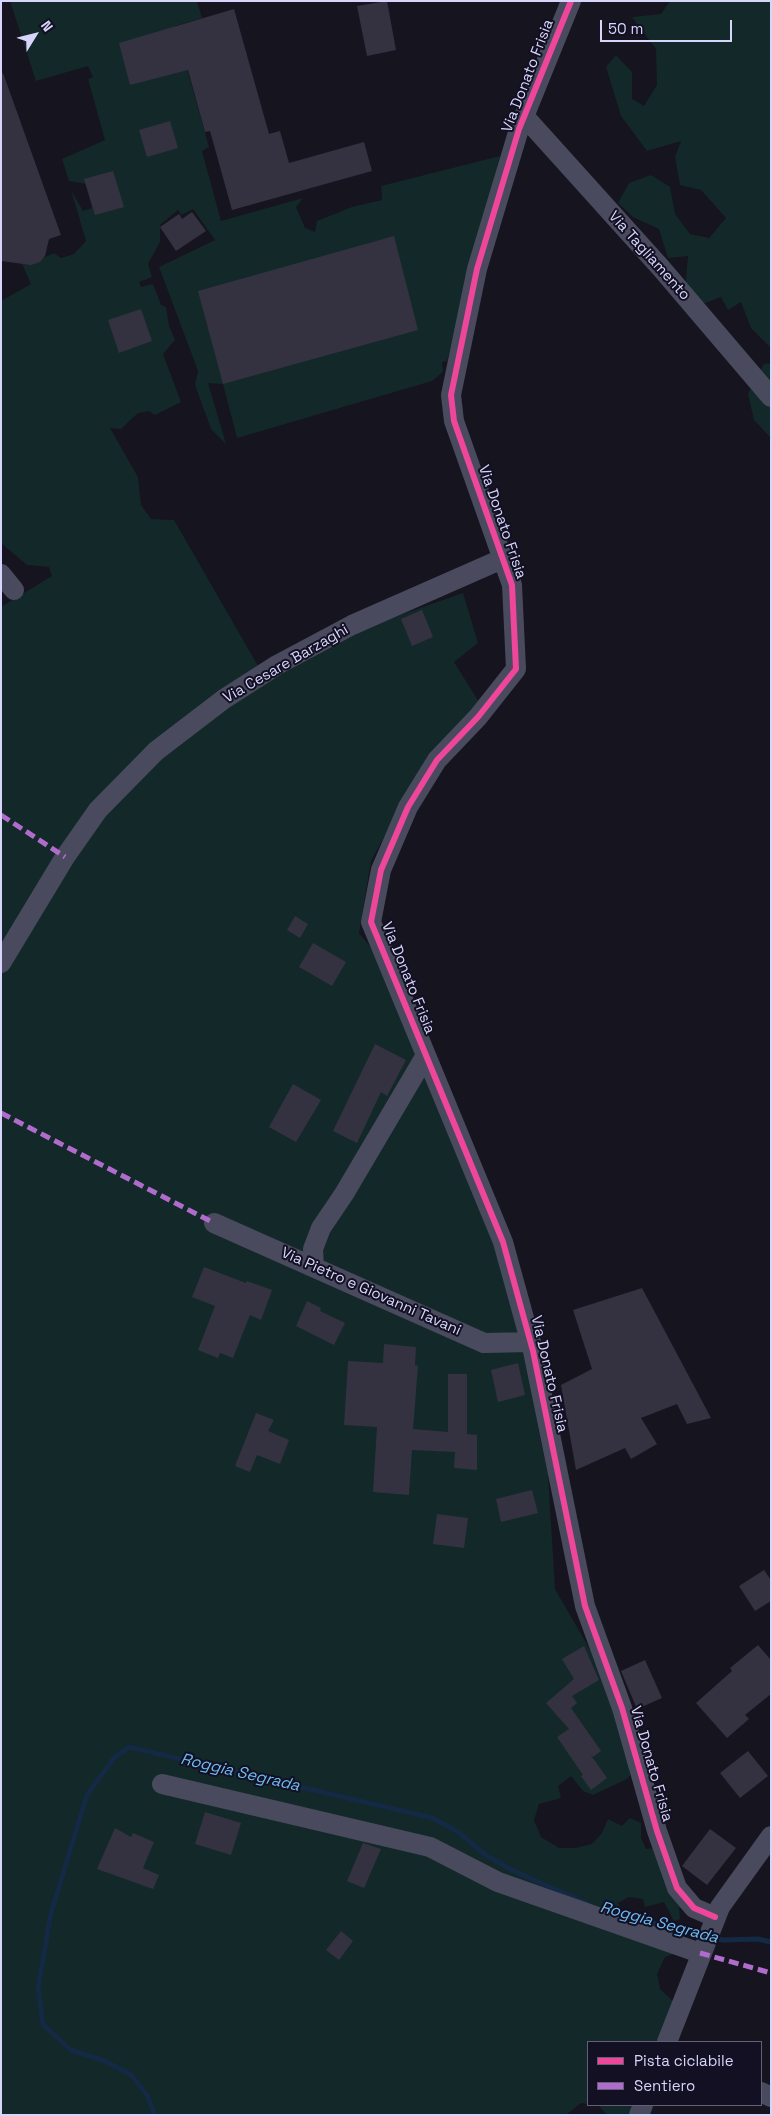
<!DOCTYPE html>
<html>
<head>
<meta charset="utf-8">
<style>
	body { margin:0 }
	#map { position:relative; width:772px; height:2116px; overflow:hidden; background:#16141e; font-family:"Space Grotesk",sans-serif }
	canvas { display:block }
	.frame { position:absolute; inset:0; border:2px solid #d7d5fb; pointer-events:none }
	.legend { position:absolute; left:587px; top:2041px; width:175px; height:65px; box-sizing:border-box; background:#121022; border:1px solid #615f79; margin:0; padding:6px 9px; list-style:none; font-size:15px; color:#d7d5fb }
	.legend li { display:flex; align-items:center; gap:10px; height:25px }
	.legend b { width:25px; border:1px solid #615f79 }
	.north { position:absolute; left:10px; top:10px; width:50px; height:50px; -webkit-text-stroke:4px #121022; paint-order:stroke; rotate:54deg; font-size:14px; font-weight:700; line-height:20px; text-align:center; color:#d7d5fb }
	.north::after { content:''; display:block; margin:auto; width:18px; height:22px; background:#d7d5fb; clip-path:polygon(50% 0,100% 100%,50% 72%,0 100%) }
	.scale { position:absolute; left:600px; top:20px; width:132px; height:22px; box-sizing:border-box; border:2px solid #d7d5fb; border-top:0; padding-left:6px; font-size:15px; line-height:18px; white-space:nowrap; color:#d7d5fb; -webkit-text-stroke:4px #121022; paint-order:stroke }
</style>
</head>
<body>
<div id="map">
<canvas width="772" height="2116"></canvas>
<div class="frame"></div>
<ul class="legend">
<li><b style="height:6px;background:#ed469a"></b>Pista ciclabile</li>
<li><b style="height:6px;background:#b06ccc"></b>Sentiero</li>
</ul>
<div class="north">N</div>
<div class="scale">50 m</div>
</div>
<script>
const context = document.querySelector('canvas').getContext('2d');
context.lineJoin = 'round';
function fill(path, color) { context.fillStyle = color; context.fill(path, 'evenodd'); }
const toPath = rows => new Path2D(rows.map(r => 'M' + r).join(''));
function strokePath(path, color, width, dash) { context.strokeStyle = color; context.lineWidth = width; context.lineCap = dash ? 'butt' : 'round'; context.setLineDash(dash || []); context.stroke(path); }
function label(font, color, halo, rows, align = 'center') {
  context.font = font + ' "Space Grotesk",sans-serif'; context.lineWidth = 4; context.setLineDash([]); context.textBaseline = 'middle'; context.strokeStyle = halo; context.fillStyle = color; for (const [text, x, y, turn = 0] of rows) {
    context.save(); context.translate(x, y); context.rotate((+turn || 0) * Math.PI / 180); context.textAlign = isNaN(turn) ? turn : align; if (halo) context.strokeText(text, 0, 0); context.fillText(text, 0, 0); context.restore();
  }
}
const green = toPath([
	[10,1,197,1,202,18,175,26,209,147,202,151,221,221,303,198,296,207,305,228,315,232,317,221,352,207,382,200,381,186,500,156,447,361,442,362,443,372,432,381,237,438,223,384,208,383,226,444,211,429,195,385,198,371,159,267,215,240,193,209,181,215,178,210,160,225,160,242,148,264,152,277,139,282,141,287,153,284,161,305,166,307,169,326,175,340,163,354,181,402,155,415,149,411,138,413,121,429,110,428,138,477,141,505,151,519,174,520,265,678,352,632,463,593,478,643,454,662,479,702,424,764,371,861,359,933,374,951,516,1299,539,1433,548,1474,555,1589,607,1679,634,1771,627,1779,593,1795,583,1791,571,1776,558,1786,561,1798,539,1804,534,1820,541,1837,559,1848,576,1848,592,1844,602,1833,608,1819,622,1826,630,1818,641,1823,641,1838,646,1849,654,1848,685,1908,679,1908,680,1919,674,1921,664,1902,645,1907,643,1899,629,1897,618,1903,628,1918,678,1934,677,1953,665,1957,657,1974,660,1989,673,2001,658,2042,588,2042,588,2104,581,2103,566,2115,1,2115,1,607,52,576,49,567,27,565,1,543,1,301,31,284,22,264,32,263,54,253,61,258,74,254,86,241,71,190,83,211,92,208,86,184,69,181,62,159,105,140,88,79,93,77,88,66,36,81],
	[670,1,771,1,771,348,751,328,741,302,728,310,721,297,703,304,685,290,688,256,668,258,659,229,633,217,618,203,629,183,651,175,670,187,675,214,690,234,709,238,726,218,701,190,680,185,675,157,681,141,647,151,621,116,606,67,616,55,632,72,632,99,644,106,657,85,656,49,632,17,661,14],
	[771,363,771,436,770,437,754,420,748,394,764,364],
	[593,2105,634,2105,631,2115,607,2115,599,2106]
]);
const stream = toPath([
	[610,1912,704,1936],
	[712,1938,723,1940,758,1939,771,1942],
	[155,2115,147,2095,131,2075,105,2061,71,2050,43,2025,38,1988,51,1913,87,1795,114,1758,129,1747,433,1818,458,1832,487,1856,512,1870,588,1904]
]);
const building = toPath([
	[387,1,396,50,367,56,357,6],
	[234,9,269,134,280,131,289,163,364,142,372,171,232,210,210,131,205,132,188,70,130,85,119,43],
	[3,73,61,235,49,239,45,256,40,262,31,265,1,261,1,74],
	[170,121,178,148,147,157,139,130],
	[113,171,124,207,95,215,84,179],
	[192,212,206,231,176,251,160,227,179,214,182,219],
	[394,236,418,330,223,384,198,291],
	[141,309,152,341,119,353,108,320],
	[422,610,433,637,412,646,401,619],
	[295,916,308,924,300,938,287,930],
	[313,943,346,962,332,986,299,967],
	[375,1044,406,1060,387,1096,381,1092,357,1143,333,1131],
	[293,1084,321,1100,296,1142,269,1127],
	[204,1267,246,1283,247,1281,272,1290,261,1320,250,1315,233,1358,220,1353,218,1358,198,1350,215,1306,192,1297],
	[642,1288,711,1418,687,1424,677,1404,641,1418,657,1444,631,1459,625,1448,576,1470,561,1385,592,1369,573,1310],
	[307,1301,321,1308,320,1311,345,1323,334,1345,296,1326],
	[384,1344,416,1347,415,1365,418,1366,413,1429,448,1432,448,1374,467,1374,467,1434,477,1435,477,1470,454,1468,455,1452,412,1450,409,1495,373,1492,377,1427,344,1425,348,1361,383,1363],
	[518,1363,525,1395,498,1402,491,1370],
	[256,1413,274,1420,268,1431,289,1440,280,1464,257,1455,250,1472,235,1466],
	[532,1490,538,1513,501,1522,496,1499],
	[437,1514,468,1518,464,1548,433,1544],
	[764,1570,771,1580,771,1601,755,1611,739,1586],
	[758,1645,771,1660,771,1694,745,1715,749,1719,727,1738,696,1703,732,1671,730,1668],
	[584,1646,599,1680,572,1696,577,1703,571,1708,601,1751,593,1757,590,1754,607,1778,591,1790,581,1776,583,1775,557,1737,569,1729,546,1703,574,1679,562,1659],
	[645,1660,662,1698,637,1709,621,1671],
	[748,1751,768,1776,740,1798,720,1773],
	[205,1812,241,1823,231,1855,195,1844],
	[115,1828,131,1837,133,1833,154,1842,143,1868,159,1875,153,1889,97,1869],
	[710,1829,736,1848,707,1885,682,1866],
	[363,1843,381,1849,364,1888,347,1881],
	[341,1931,353,1941,339,1960,326,1950]
]);
const minor = toPath([
	[571,1,519,129,477,269,451,395,454,421,512,585,516,669,478,717,437,760,408,807,381,870,371,922,503,1242,533,1351,585,1606,622,1708,657,1831,677,1888,694,1908,715,1917],
	[524,116,661,268,771,397],
	[1,574,14,590],
	[1,963,65,857,98,810,156,751,224,699,277,665,352,625,502,559],
	[214,1223,484,1343,531,1342],
	[314,1267,313,1249,321,1228,344,1194,426,1055],
	[162,1784,430,1847,498,1882,700,1953],
	[667,2042,720,1907,771,1836],
	[761,2092,771,2097],
	[639,2115,643,2105]
]);
const quiet = toPath([
	[1,815,65,857],
	[1,1113,214,1223],
	[700,1953,771,1973]
]);
const cycleway = toPath([
	[571,1,519,129,477,269,451,395,454,421,512,585,516,669,478,717,437,760,408,807,381,870,371,922,503,1242,533,1351,585,1606,622,1708,657,1831,677,1888,694,1908,715,1917]
]);
const streetNames = [
	["Via Donato Frisia",528,76,-69],
	["Via Tagliamento",649,256,48],
	["Via Donato Frisia",502,522,71],
	["Via Cesare Barzaghi",286,664,-30],
	["Via Donato Frisia",408,978,68],
	["Via Pietro e Giovanni Tavani",371,1292,24],
	["Via Donato Frisia",549,1374,77],
	["Via Donato Frisia",651,1764,74]
];
const waterNames = [
	["Roggia Segrada",240,1773,13],
	["Roggia Segrada",659,1923,15]
];
fill(green, '#132828');
strokePath(stream, '#142944', 5);
fill(building, '#343240');
strokePath(minor, '#4a4a5e', 20);
strokePath(quiet, '#b06ccc', 5, [10, 5]);
strokePath(cycleway, '#ed469a', 6);
label('15px', '#d7d5fb', '#121022', streetNames);
label('italic 16px', '#6cbbf2', '#121022', waterNames);
</script>
</body>
</html>
